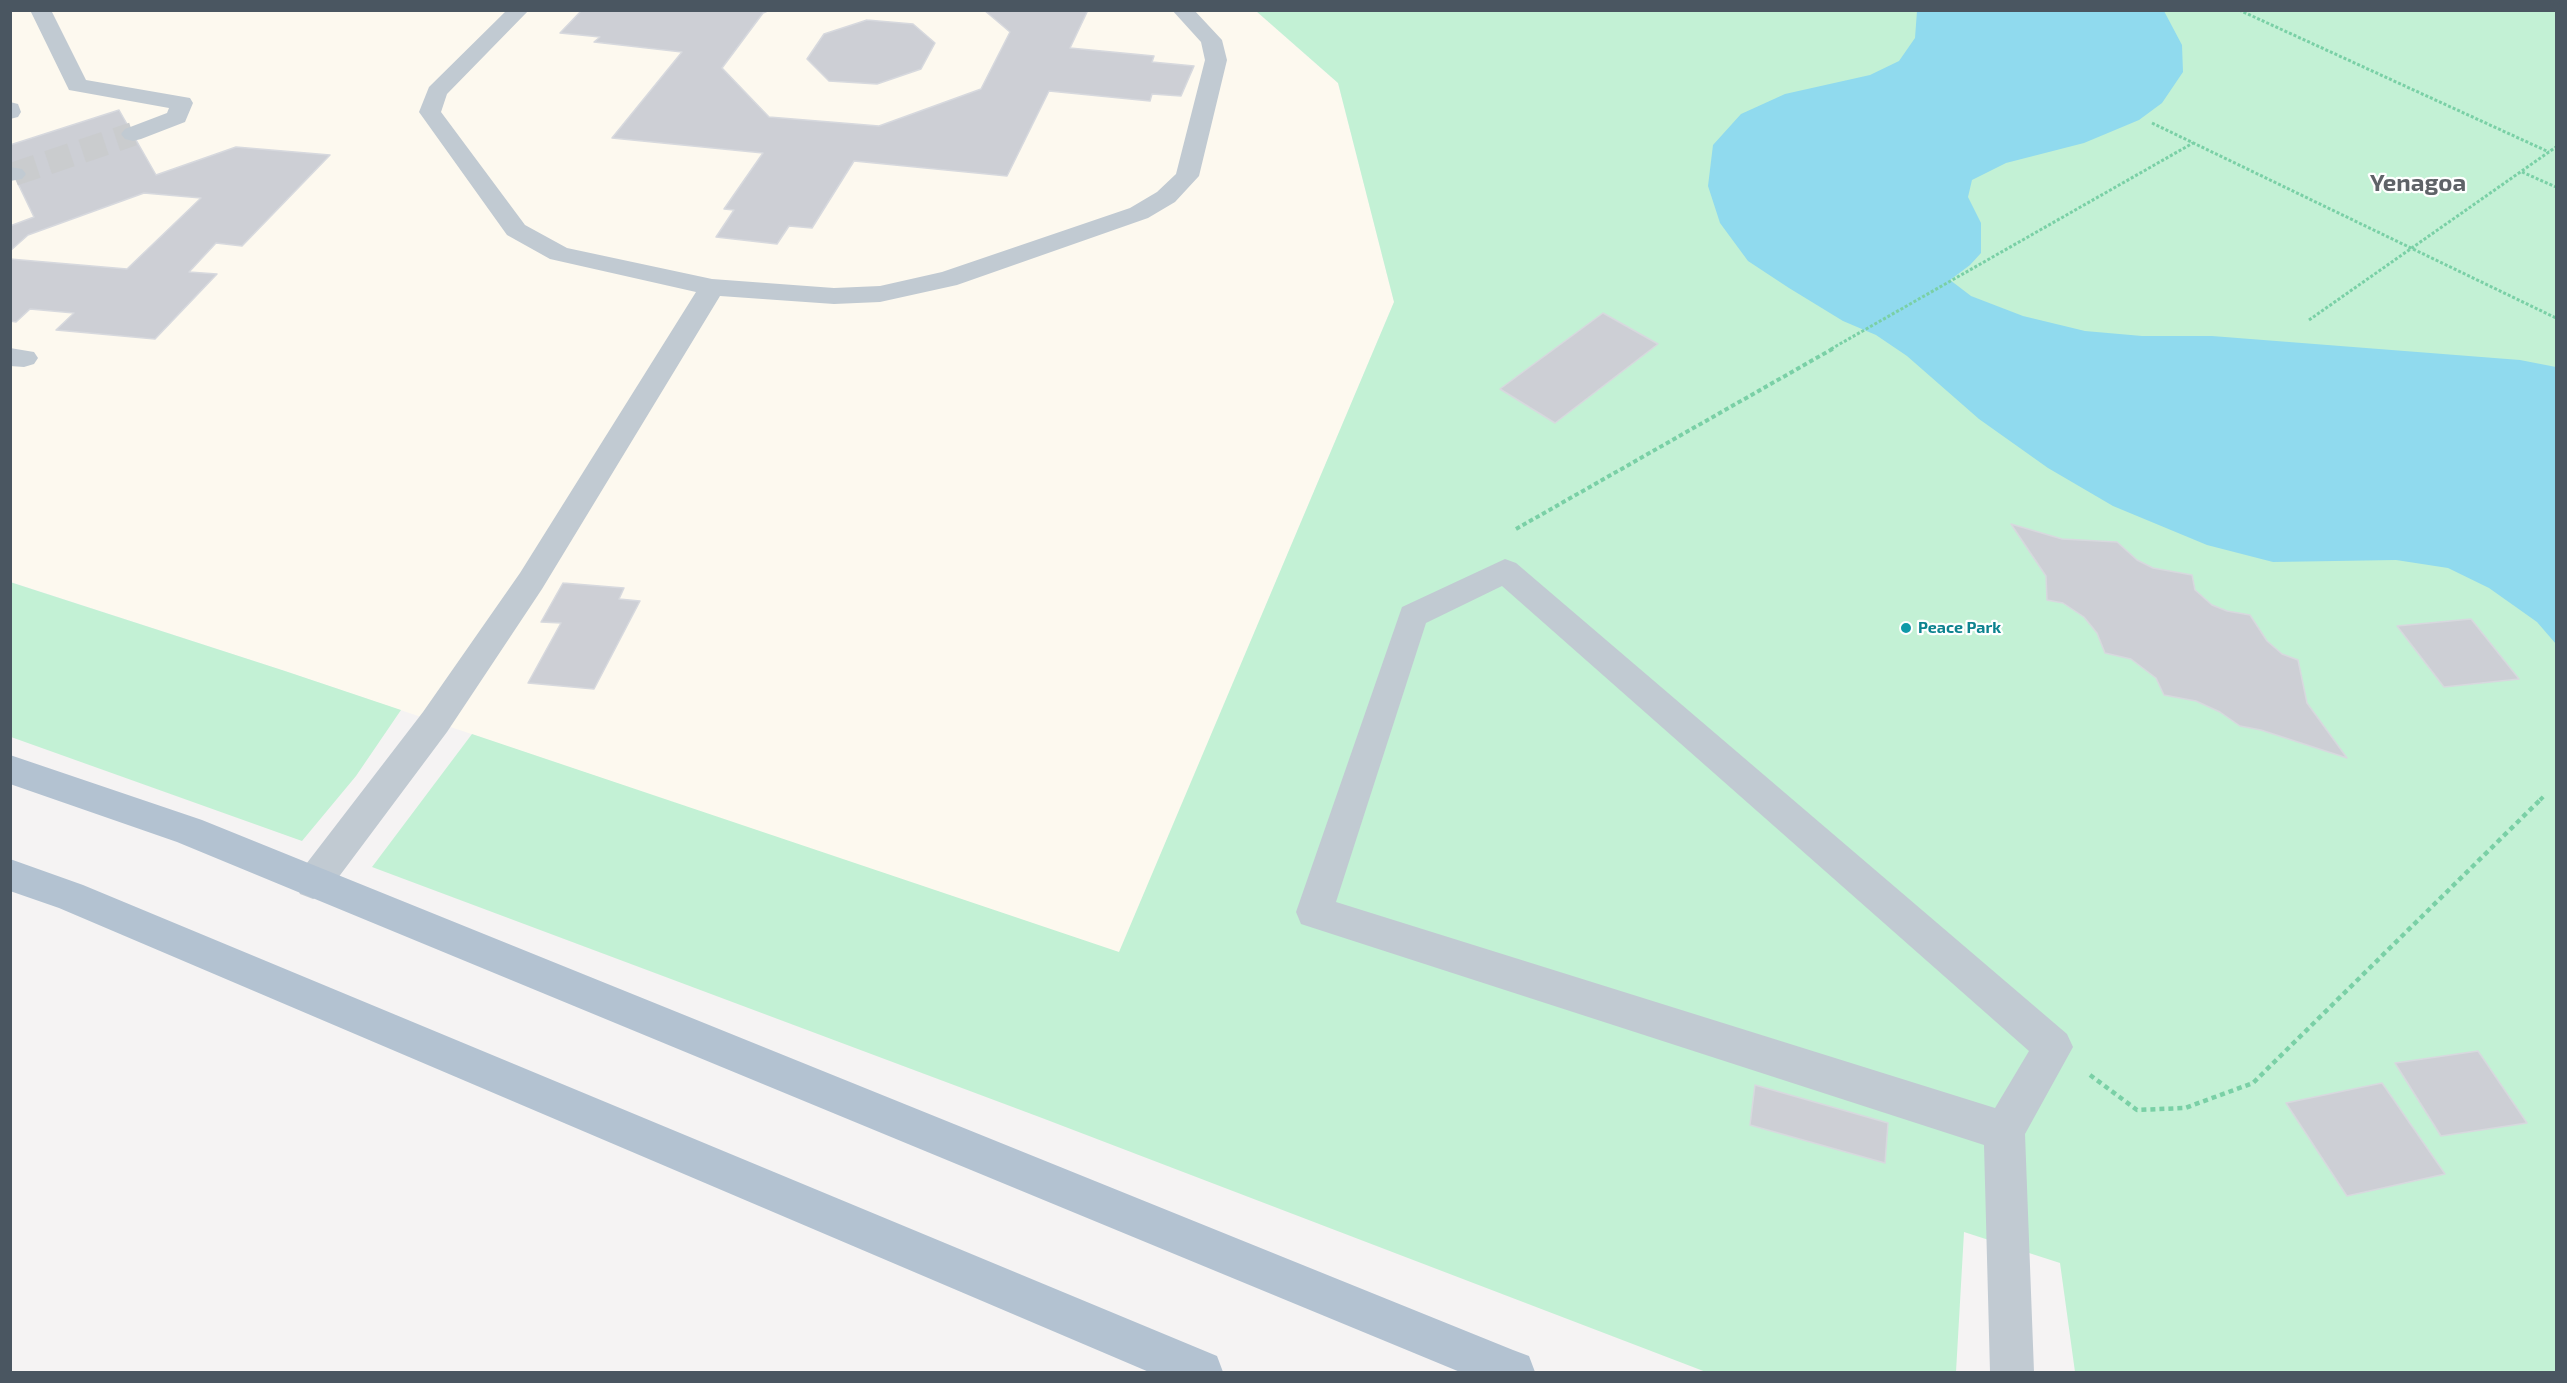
<!DOCTYPE html>
<html>
<head>
<meta charset="utf-8">
<style>
	body { margin:0 }
	#map { position:relative; width:2567px; height:1383px; overflow:hidden; background:#f5f3f3; font-family:"Exo 2",sans-serif }
	canvas { display:block }
	.frame { position:absolute; inset:0; border:12px solid #4a5661; pointer-events:none }
</style>
</head>
<body>
<div id="map">
<canvas width="2567" height="1383"></canvas>
<div class="frame"></div>
</div>
<script>
const context = document.querySelector('canvas').getContext('2d');
context.lineJoin = 'round';
function fill(path, color) { context.fillStyle = color; context.fill(path, 'evenodd'); }
const toPath = rows => new Path2D(rows.map(r => 'M' + r).join(''));
function strokePath(path, color, width, dash) { context.strokeStyle = color; context.lineWidth = width; context.lineCap = dash ? 'butt' : 'round'; context.setLineDash(dash || []); context.stroke(path); }
function label(font, color, halo, rows, align = 'center') {
  context.font = font + ' "Exo 2",sans-serif'; context.lineWidth = 4.5; context.setLineDash([]); context.textBaseline = 'middle'; context.strokeStyle = halo; context.fillStyle = color; for (const [text, x, y, turn = 0] of rows) {
    context.save(); context.translate(x, y); context.rotate((+turn || 0) * Math.PI / 180); context.textAlign = isNaN(turn) ? turn : align; if (halo) context.strokeText(text, 0, 0); context.fillText(text, 0, 0); context.restore();
  }
}
const commercial = toPath([
	[11,11,1256,11,1338,83,1394,302,1119,953,285,671,11,582]
]);
const green = toPath([
	[1256,11,2556,11,2556,1372,2075,1372,2060,1263,1964,1232,1956,1372,1706,1372,1042,1118,372,867,472,734,1119,952,1394,302,1338,83],
	[10,582,285,671,401,710,356,776,302,841,11,737]
]);
const water = toPath([
	[1917,11,2164,11,2182,45,2183,72,2162,103,2139,120,2084,143,2006,163,1972,180,1968,197,1981,223,1981,253,1970,265,1950,280,1971,296,2023,316,2085,331,2142,336,2212,336,2520,360,2556,367,2556,644,2537,622,2489,588,2448,568,2396,560,2273,562,2207,545,2113,506,2048,468,1979,419,1907,356,1876,335,1843,321,1789,288,1748,261,1720,223,1708,186,1713,145,1741,114,1785,94,1870,75,1899,61,1915,38]
]);
const building = toPath([
	[582,10,770,10,763,13,722,68,769,117,879,126,981,89,1010,32,984,10,1088,10,1070,48,1154,56,1152,62,1194,66,1181,96,1152,94,1150,101,1049,91,1007,176,854,161,812,228,789,226,777,244,716,237,734,210,724,209,763,153,612,138,682,52,594,42,600,37,560,33,582,10],
	[867,20,913,24,935,43,921,69,877,84,829,81,807,59,824,34,867,20],
	[119,110,156,175,236,147,330,155,242,246,216,243,189,272,217,274,155,339,56,330,74,313,30,309,16,322,10,321,10,259,127,269,201,198,144,193,28,235,10,251,10,226,34,217,10,167,10,145,119,110],
	[1603,313,1658,344,1555,423,1500,389,1603,313],
	[2011,524,2062,539,2117,542,2137,560,2153,568,2192,575,2195,590,2212,605,2227,611,2250,615,2267,641,2282,654,2298,660,2307,703,2347,758,2261,730,2240,726,2220,712,2196,701,2164,695,2156,678,2131,659,2105,653,2097,633,2084,617,2063,603,2047,600,2046,576,2011,524],
	[563,583,624,588,619,599,640,601,594,689,528,683,561,623,541,622,563,583],
	[2471,619,2519,679,2444,687,2397,626,2471,619],
	[2478,1051,2527,1123,2441,1136,2395,1063,2478,1051],
	[2382,1083,2445,1174,2347,1196,2286,1103,2382,1083],
	[1755,1085,1888,1123,1885,1163,1750,1125,1755,1085]
]);
const minorTunnel = toPath([
	[14,174,133,134]
]);
const pathFar2 = toPath([
	[2239,10,2549,152],
	[2152,123,2556,318],
	[2522,172,2556,187],
	[2309,320,2556,147],
	[1831,349,2193,143]
]);
const pathFar1 = toPath([
	[1516,529,1834,348],
	[2540,800,2544,796]
]);
const path = toPath([
	[2090,1075,2137,1110,2185,1108,2253,1083,2541,799]
]);
const minor = toPath([
	[30,10,51,10,86,80,190,98,193,103,185,122,141,139,133,141,125,139,121,134,125,129,167,113,169,108,69,90,30,10],
	[507,10,529,10,447,94,441,112,525,225,567,248,712,279,834,288,880,286,942,272,1130,208,1157,192,1176,174,1205,60,1201,42,1172,10,1194,10,1222,40,1227,60,1199,176,1175,202,1148,218,957,285,880,302,834,304,720,296,542,589,447,732,326,894,313,899,300,894,295,883,300,872,423,712,520,573,696,292,550,259,507,235,419,112,429,87,507,10],
	[10,102,18,104,21,112,18,117,10,119,10,102],
	[10,167,22,169,26,174,22,179,10,181,10,167],
	[10,348,34,352,38,358,34,364,24,367,10,366,10,348],
	[1505,559,1516,563,2067,1034,2073,1047,2025,1134,2034,1372,1990,1372,1984,1145,1301,924,1296,912,1402,607,1505,559],
	[1502,586,2029,1051,1995,1108,1336,902,1426,623,1502,586]
]);
const major = toPath([
	[10,755,202,820,1513,1350,1529,1356,1535,1372,1460,1372,177,842,10,784,10,755],
	[10,859,83,885,1217,1356,1223,1372,1149,1372,59,908,10,891,10,859]
]);
const markers = [
	[1906,628,6,"#0f9aa8"]
];
const cultureNames = [
	["Peace Park",1918,628]
];
const farTownnames = [
	["Yenagoa",2418,183]
];
fill(commercial, '#fdf9ef');
fill(green, '#c3f1d5');
fill(water, '#90daee');
fill(building, '#cdcfd5');
strokePath(building, '#d7d9de', 1.5);
strokePath(minorTunnel, '#caccce', 24, [24, 12]);
strokePath(pathFar2, '#7ad0a6', 3, [3, 2]);
strokePath(pathFar1, '#7ad0a6', 4, [4.5, 3]);
strokePath(path, '#7ad0a6', 4.5, [5, 4]);
fill(minor, '#c1cad2');
fill(major, '#b3c2d1');
for (const [x, y, r, color] of markers) { const dot = new Path2D(); dot.arc(x, y, r, 0, 2 * Math.PI); context.fillStyle = color; context.fill(dot); strokePath(dot, '#fff', 2); }
label('bold 16px', '#0d838f', '#fff', cultureNames, 'left');
label('bold 24px', '#5f6368', '#fff', farTownnames);
</script>
</body>
</html>
